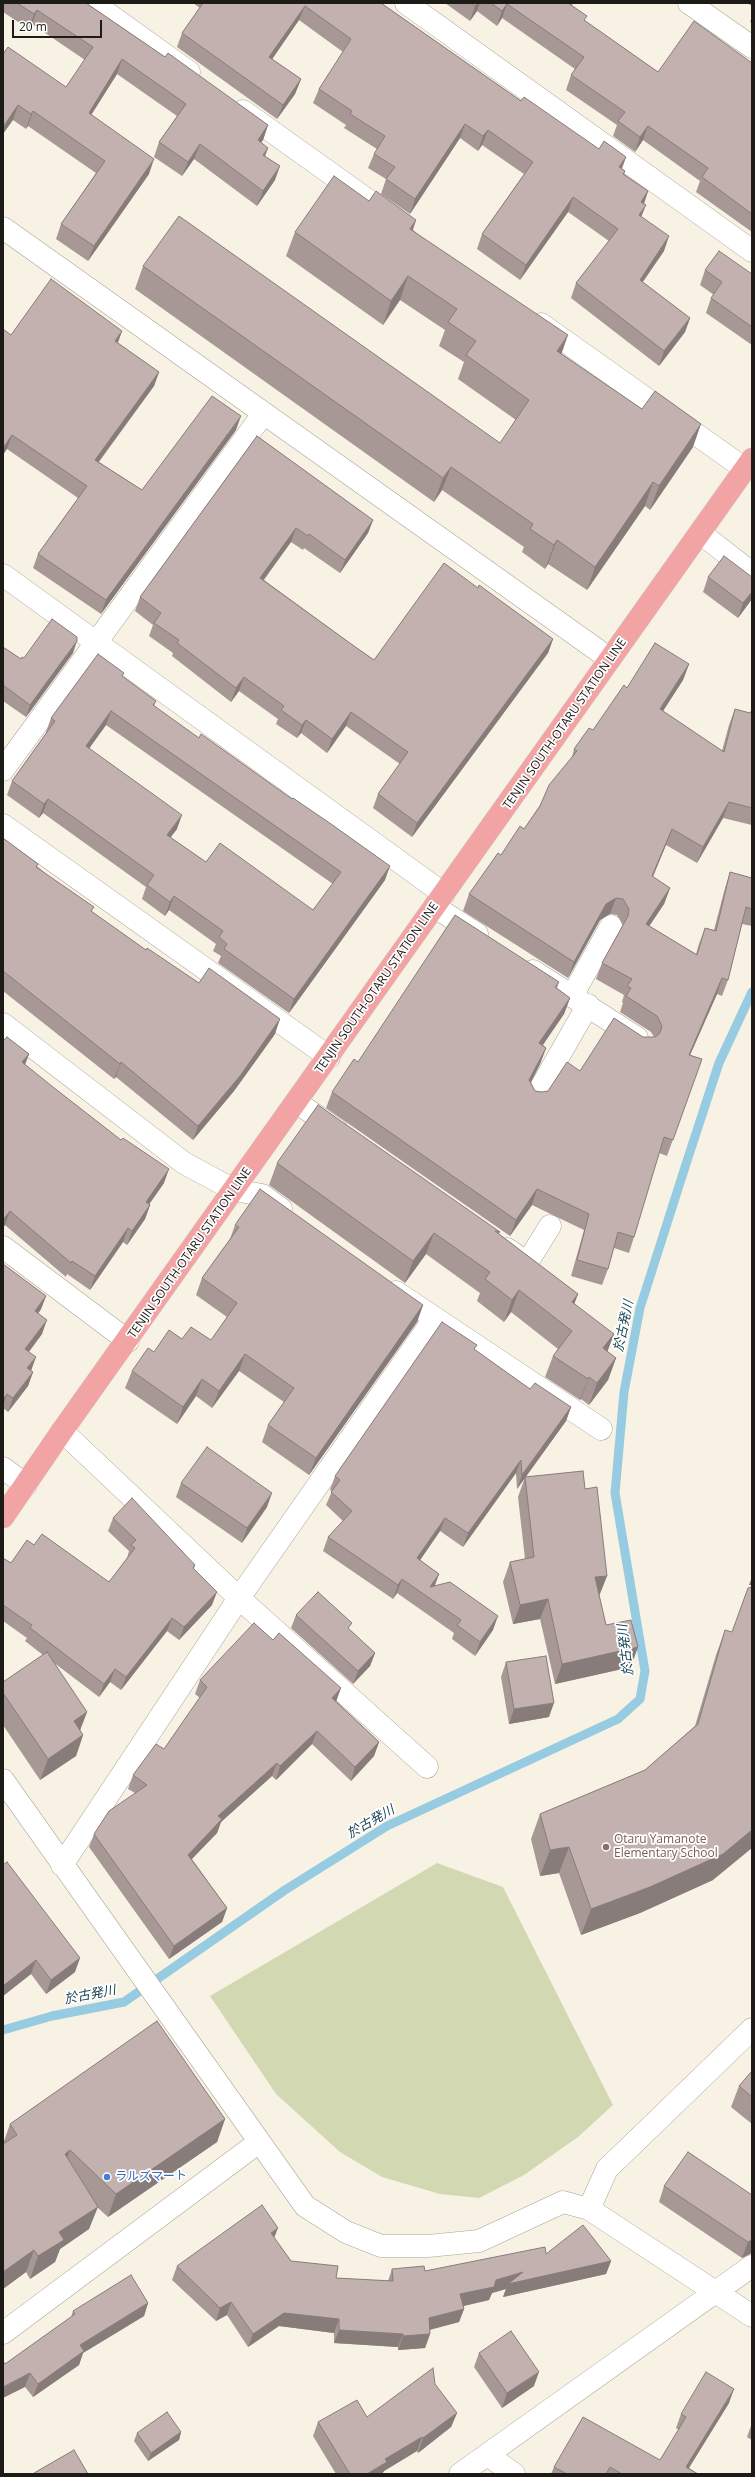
<!DOCTYPE html>
<html>
<head>
<meta charset="utf-8">
<style>
	body { margin:0 }
	#map { position:relative; width:755px; height:2477px; overflow:hidden; background:#f7f2e4; font-family:"Open Sans",sans-serif }
	canvas { display:block }
	.frame { position:absolute; inset:0; border:4px solid #1d1b16; pointer-events:none }
	.scale { position:absolute; left:12px; top:20px; width:90px; height:18px; box-sizing:border-box; border:2px solid #1d1b16; border-top:0; padding-left:5px; font-size:12px; line-height:14px; white-space:nowrap; color:#1d1b16; -webkit-text-stroke:3px #fff; paint-order:stroke }
</style>
</head>
<body>
<div id="map">
<canvas width="755" height="2477"></canvas>
<div class="frame"></div>
<div class="scale">20 m</div>
</div>
<script>
const context = document.querySelector('canvas').getContext('2d');
context.lineJoin = 'round';
function fill(path, color) { context.fillStyle = color; context.fill(path, 'evenodd'); }
const toPath = rows => new Path2D(rows.map(r => 'M' + r).join(''));
function strokePath(path, color, width, dash) { context.strokeStyle = color; context.lineWidth = width; context.lineCap = dash ? 'butt' : 'round'; context.setLineDash(dash || []); context.stroke(path); }
function label(font, color, halo, rows, align = 'center') {
  context.font = font + ' "Open Sans","Noto Sans JP",sans-serif'; context.lineWidth = 3.5; context.setLineDash([]); context.textBaseline = 'middle'; context.strokeStyle = halo; context.fillStyle = color; for (const [text, x, y, turn = 0] of rows) {
    context.save(); context.translate(x, y); context.rotate((+turn || 0) * Math.PI / 180); context.textAlign = isNaN(turn) ? turn : align; if (halo) context.strokeText(text, 0, 0); context.fillText(text, 0, 0); context.restore();
  }
}
const green = toPath([
	[437,1863,503,1887,613,2105,578,2137,524,2175,479,2198,440,2194,382,2177,340,2152,276,2094,210,1996]
]);
const stream = toPath([
	[3,2030,52,2016,124,2002,285,1890,387,1826,618,1719,640,1699,645,1671,615,1493,624,1392,640,1308,686,1164,719,1063,752,992]
]);
const minor = toPath([
	[93,3,189,72],
	[406,3,752,251],
	[689,3,752,47],
	[243,111,393,218],
	[3,228,610,659],
	[541,324,745,469],
	[700,533,752,573],
	[3,575,444,894],
	[3,770,263,414],
	[3,825,329,1057],
	[435,907,477,934],
	[533,971,637,1038],
	[572,996,611,926],
	[3,1024,184,1163,234,1190,262,1195,281,1209],
	[536,1096,588,1005],
	[296,1102,337,1130],
	[3,1247,128,1341],
	[507,1249,527,1263,550,1226],
	[396,1292,601,1429],
	[62,1431,239,1598,427,1767],
	[3,1468,26,1485],
	[3,1780,305,2206,346,2232,381,2246,428,2246,479,2241,563,2202,589,2209,752,2316],
	[62,1865,239,1598,434,1319],
	[589,2209,607,2169,752,2029],
	[3,2333,259,2142],
	[489,2456,514,2474],
	[460,2474,752,2266]
]);
const major = toPath([
	[3,1517,62,1431,752,459]
]);
const wall = toPath([
	[3,3,86,3,165,57,268,125,263,140,261,143,265,156,275,180,257,206,194,159,182,176,154,157,159,142,177,116,117,74,91,115,149,174,88,261,56,239,61,224,96,173,28,126,26,129,13,120,3,54,66,87,85,60,32,24,29,29,3,12],
	[193,3,381,3,521,101,599,149,626,157,622,169,625,171,624,174,648,191,644,204,641,217,664,251,643,282,690,318,685,332,659,366,571,298,576,283,609,241,568,212,520,280,477,249,482,234,524,174,482,145,478,151,460,138,410,214,381,194,386,179,368,168,374,154,377,149,344,128,346,125,313,103,319,89,343,52,299,20,272,59,301,79,295,94,277,119,177,47,182,33,200,8],
	[445,3,573,3,572,5,585,21,658,72,752,63,752,232,696,192,700,181,643,140,635,152,613,136,617,125,566,90,571,75,575,69,502,18,497,26,477,11,470,21],
	[747,3,752,3,752,6],
	[752,16,752,23,750,22],
	[369,201,416,220,413,230,562,354,693,447,650,510,645,506,587,590,548,564,545,569,522,552,524,547,442,490,434,502,135,289,143,266,500,443,516,420,458,379,464,362,439,346,445,330,400,300,383,325,286,256,295,232],
	[705,270,752,274,752,345,706,313,711,298,714,295,700,285],
	[122,331,118,343,159,372,154,386,99,462,142,490,236,430,101,614,33,568,38,554,78,498,7,449,11,335],
	[257,436,373,520,368,533,340,573,304,548,303,550,291,542,264,580,354,646,374,660,478,588,553,639,548,653,412,837,373,808,378,794,400,764,346,726,327,753,301,733,297,738,276,724,278,719,239,691,231,702,172,656,173,653,149,636,153,625,135,611,140,597],
	[708,577,752,577,752,599,738,618,703,592],
	[3,647,21,659,24,658,73,653,26,717,3,701],
	[689,664,683,680,663,711,722,751,729,725,735,709,750,713,752,710,752,825,723,818,697,863,666,845,653,877,670,888,664,904,649,926,696,954,699,944,705,928,714,930,725,888,730,872,752,878,752,926,742,924,728,980,722,996,717,994,690,1055,702,1059,667,1156,659,1153,634,1237,629,1253,614,1248,608,1269,602,1285,571,1276,584,1230,532,1205,510,1236,326,1108,332,1092,358,1062,559,982,557,988,570,998,564,1014,543,1045,546,1048,540,1064,531,1082,535,1091,542,1092,548,1091,580,1071,643,1037,654,1037,651,1032,620,1012,623,1003,622,1002,624,995,596,979,602,963,623,925,617,915,610,914,600,920,568,978,463,911,469,894,501,855,524,829,572,757,574,749,593,730,627,688],
	[123,677,156,701,154,706,385,880,289,1013,218,963,221,956,213,951,216,944,169,910,165,916,142,899,146,887,43,813,39,818,7,795,12,781,47,732,46,732,51,718],
	[106,725,333,884,313,910,206,862,170,837,177,829,89,748],
	[3,838,92,912,146,950,275,1034,234,1091,193,1140,116,1077,114,1079,3,991],
	[3,1039,29,1054,25,1065,164,1183,149,1204,150,1205,145,1219,127,1245,123,1242,90,1290,67,1274,66,1277,5,1225,3,1228],
	[277,1163,500,1232,499,1234,578,1294,574,1304,614,1334,607,1352,616,1358,608,1380,589,1405,581,1399,580,1400,545,1377,553,1356,558,1349,511,1312,504,1322,477,1301,480,1293,426,1254,405,1283,269,1185],
	[235,1225,423,1305,417,1322,309,1475,262,1442,268,1425,284,1402,239,1371,212,1408,196,1396,177,1424,125,1388,132,1371,154,1352,182,1339,211,1340,227,1317,196,1295,202,1278,230,1239],
	[3,1264,46,1296,41,1309,38,1314,42,1334,29,1352,31,1371,33,1372,28,1386,8,1412,3,1408],
	[475,1350,530,1389,571,1407,566,1421,517,1489,516,1473,463,1547,440,1531,420,1560,439,1574,434,1586,493,1630,475,1656,452,1639,454,1633,397,1593,393,1599,323,1551,328,1537,343,1521,326,1505,332,1491,330,1490,335,1476],
	[525,1477,585,1489,607,1576,599,1596,606,1625,631,1667,555,1684,540,1619,513,1624,503,1582,510,1562,525,1559,518,1497],
	[181,1483,267,1507,242,1543,176,1497],
	[113,1518,195,1565,194,1569,212,1605,179,1640,167,1631,121,1690,110,1682,99,1697,53,1662,87,1712,80,1730,83,1735,76,1756,40,1780,3,1725,3,1682,43,1655,25,1641,27,1638,3,1621,3,1558,11,1563,34,1545,109,1582,127,1558,129,1551,108,1531],
	[296,1615,349,1629,375,1653,370,1666,353,1684,291,1628],
	[725,1630,713,1880,640,1913,581,1935,559,1873,540,1876,531,1839,540,1814,645,1770,695,1726,716,1655],
	[506,1662,549,1717,509,1724,501,1677],
	[200,1680,336,1701,379,1742,374,1756,351,1781,312,1744,276,1780,272,1776,221,1822,217,1833,192,1859,227,1908,222,1922,169,1959,89,1847,94,1834,135,1793,128,1789,133,1775,164,1749,200,1698,195,1694],
	[3,1865,75,1972,46,1994,31,1974,3,1996],
	[752,2071,752,2124,731,2107,739,2086],
	[225,2119,217,2142,108,2217,97,2207,89,2229,60,2249,55,2262,30,2279,26,2272,3,2289,3,2144,10,2124],
	[664,2186,752,2195,752,2254,750,2254,742,2258,659,2202],
	[274,2238,291,2261,336,2278,388,2281,392,2269,425,2271,546,2254,611,2261,606,2274,503,2297,506,2289,492,2293,489,2300,463,2306,464,2309,459,2322,430,2330,430,2334,425,2348,398,2350,398,2347,334,2343,334,2333,279,2326,248,2347,227,2315,216,2321,172,2280,177,2266],
	[148,2303,144,2316,83,2353,79,2365,33,2397,25,2387,5,2364,71,2317,73,2311],
	[479,2353,534,2386,502,2408,474,2367],
	[729,2403,689,2468,698,2474,551,2474,554,2467,660,2460,679,2430,676,2428,681,2414],
	[457,2413,451,2427,418,2453,417,2451,384,2471,382,2474,336,2474,313,2436,318,2422,367,2417],
	[752,2423,752,2440,747,2437],
	[181,2432,179,2440,148,2461,134,2441,137,2433]
]);
const shadedWall = toPath([
	[477,3,480,3,477,11,470,21,475,6],
	[507,4,502,18,497,26,502,11],
	[305,6,299,20,264,71,269,57],
	[37,10,32,24,29,29,34,14],
	[122,59,117,74,83,128,89,113],
	[301,79,295,94,277,119,283,105],
	[18,105,13,120,3,134,3,127],
	[33,111,28,126,26,129,31,114],
	[465,124,460,138,410,214,415,199],
	[268,125,263,140,252,155,258,140],
	[648,126,643,140,635,152,640,137],
	[488,130,482,145,478,151,483,136],
	[200,144,194,159,182,176,188,162],
	[268,148,263,162,263,155],
	[626,157,620,172,619,167],
	[154,159,149,174,88,261,94,246],
	[280,166,275,180,257,206,263,191],
	[648,191,643,206,641,202],
	[573,197,568,212,520,280,526,265],
	[646,205,640,220,639,215],
	[416,220,408,243,410,229],
	[669,236,664,251,634,294,640,280],
	[408,276,400,300,383,325,391,301],
	[690,318,685,332,659,366,664,351],
	[122,331,117,344,115,341],
	[568,335,560,358,557,351],
	[159,372,154,386,90,473,95,460],
	[241,416,236,430,101,614,106,600],
	[701,424,693,447,650,510,659,486],
	[12,435,7,449,3,455,3,448],
	[451,467,442,490,434,502,443,478],
	[653,482,645,506,587,590,595,567],
	[373,520,368,533,340,573,345,560],
	[296,528,291,542,255,591,260,578],
	[557,540,548,564,545,569,554,545],
	[752,592,752,599,738,618,743,603],
	[553,639,548,653,412,837,417,823],
	[77,641,73,653,26,717,30,705],
	[689,664,683,680,654,725,660,709],
	[244,677,239,691,231,702,236,688],
	[111,711,106,725,81,760,86,746],
	[351,712,346,726,327,753,332,739],
	[306,720,301,733,297,738,302,725],
	[48,799,43,813,39,818,44,804],
	[729,802,723,818,697,863,703,847],
	[182,815,177,829,162,849,167,835],
	[672,829,666,845,646,892,652,876],
	[390,866,385,880,289,1013,294,999],
	[670,888,664,904,640,940,646,924],
	[174,896,169,910,165,916,170,902],
	[616,898,610,914,600,920,568,978,574,962,606,904],
	[722,978,717,994,683,1071,689,1055],
	[570,998,564,1014,533,1059,539,1043],
	[280,1019,275,1034,234,1091,193,1140,198,1126],
	[546,1048,540,1064,524,1096,529,1080],
	[29,1054,24,1067,22,1062],
	[121,1062,116,1077,114,1079,120,1064],
	[169,1169,164,1183,141,1216,146,1202],
	[537,1189,532,1205,510,1236,516,1220],
	[150,1205,145,1219,127,1245,132,1231],
	[10,1211,5,1225,3,1228,3,1220],
	[128,1228,123,1242,90,1290,95,1276],
	[434,1233,426,1254,405,1283,413,1261],
	[519,1290,511,1312,504,1322,512,1300],
	[578,1294,570,1315,572,1302],
	[46,1296,41,1309,30,1325,35,1311],
	[423,1305,417,1322,309,1475,316,1458],
	[47,1320,42,1334,20,1363,25,1349],
	[614,1334,606,1355,603,1348],
	[245,1354,239,1371,212,1408,219,1391],
	[36,1357,31,1371,27,1368],
	[616,1358,608,1380,589,1405,597,1383],
	[33,1372,28,1386,8,1412,13,1398],
	[589,1377,581,1399,580,1400,588,1379],
	[202,1379,196,1396,177,1424,183,1407],
	[7,1394,3,1406,3,1400],
	[571,1407,566,1421,517,1489,522,1475],
	[521,1460,516,1473,463,1547,468,1533],
	[272,1493,267,1507,242,1543,247,1528],
	[445,1518,440,1531,412,1572,417,1558],
	[439,1574,434,1588,430,1587],
	[607,1576,599,1596,595,1577],
	[752,1577,752,1585,749,1585],
	[402,1579,397,1593,393,1599,398,1585],
	[217,1592,212,1605,179,1640,184,1627],
	[548,1599,540,1619,513,1624,520,1605],
	[498,1616,493,1630,475,1656,480,1642],
	[172,1618,167,1631,121,1690,126,1677],
	[638,1647,631,1667,555,1684,562,1664],
	[375,1653,370,1666,353,1684,358,1671],
	[115,1669,110,1682,99,1697,104,1684],
	[341,1688,336,1702,332,1698],
	[554,1703,549,1717,509,1724,514,1709],
	[87,1712,79,1733,74,1721],
	[317,1731,312,1744,276,1780,280,1766],
	[83,1735,76,1756,40,1780,48,1759],
	[379,1742,374,1756,351,1781,355,1767],
	[277,1763,272,1776,221,1822,217,1833,183,1868,188,1855,218,1816],
	[752,1830,752,1848,713,1880,640,1913,581,1935,591,1909],
	[569,1847,559,1873,540,1876,550,1850],
	[227,1908,222,1922,169,1959,174,1946],
	[80,1958,75,1972,46,1994,51,1980],
	[36,1960,31,1974,3,1996,3,1986],
	[225,2119,217,2142,108,2217,116,2194],
	[70,2150,62,2173,65,2154],
	[98,2207,89,2229,60,2249,55,2262,30,2279,38,2256,59,2232],
	[278,2228,273,2241,271,2233],
	[752,2240,752,2249,750,2254,742,2258,748,2242],
	[34,2250,26,2272,3,2289,3,2272],
	[611,2261,606,2274,503,2297,506,2289,492,2293,489,2300,455,2308,460,2294,496,2280,523,2272],
	[231,2302,227,2315,216,2321,220,2308],
	[148,2303,144,2316,83,2353,79,2365,33,2397,38,2384,80,2345],
	[464,2309,459,2322,424,2331,429,2318],
	[284,2313,339,2319,334,2333,279,2326,248,2347,253,2334],
	[339,2330,403,2334,398,2347,334,2343],
	[430,2334,425,2348,398,2350,403,2336],
	[539,2372,534,2386,502,2408,507,2393],
	[30,2373,25,2387,3,2398,3,2387],
	[734,2389,729,2403,685,2474,686,2467],
	[457,2413,451,2427,418,2453,423,2438],
	[181,2432,179,2440,148,2461,151,2453],
	[422,2437,417,2451,384,2471,382,2474,367,2474,385,2459]
]);
const building = toPath([
	[17,3,86,3,165,57,168,53,268,125,258,140,268,148,263,155,280,166,263,191,200,144,188,162,159,142,186,104,122,59,89,113,154,159,94,246,61,224,105,161,33,111,31,114,18,105,3,127,3,54,8,47,66,87,93,47,37,10,34,14,17,3],
	[203,3,381,3,521,101,524,97,599,149,604,141,626,157,619,167,625,171,623,174,648,191,641,202,646,205,639,215,669,236,640,280,690,318,664,351,576,283,618,229,573,197,526,265,482,234,533,162,488,130,483,136,465,124,415,199,386,179,395,167,374,154,385,136,350,114,352,111,319,89,351,39,305,6,269,57,301,79,283,105,182,33,203,3],
	[471,3,477,3,475,6,471,3],
	[491,3,568,3,587,16,584,20,658,72,694,21,752,63,752,214,702,177,708,168,648,126,640,137,618,121,625,112,571,75,584,57,507,4,502,11,491,3],
	[334,176,369,201,376,191,416,220,410,229,568,335,557,351,642,409,655,391,701,424,659,486,653,482,595,567,557,540,554,545,530,529,533,524,451,467,443,478,143,266,179,216,500,443,529,400,466,355,476,341,448,322,457,309,408,276,391,301,295,232,334,176],
	[719,251,752,274,752,327,711,298,722,282,705,270,719,251],
	[51,279,122,331,115,341,159,372,95,460,142,490,212,396,241,416,106,600,38,554,87,486,12,435,3,448,3,329,11,335,51,279],
	[257,436,373,520,345,560,309,534,308,536,296,528,260,578,354,646,374,660,444,563,478,588,479,585,553,639,417,823,378,794,408,752,351,712,332,739,306,720,302,725,281,710,284,706,244,677,236,688,177,643,179,640,154,623,161,613,140,597,257,436],
	[724,556,752,577,752,592,743,603,708,577,724,556],
	[52,619,77,637,77,641,30,705,3,685,3,647,21,659,22,657,24,658,52,619],
	[655,643,689,664,660,709,724,752,735,709,750,713,752,710,752,808,729,802,703,847,672,829,652,876,670,888,646,924,697,955,705,928,716,931,730,872,752,878,752,909,746,907,728,980,722,978,689,1055,702,1059,673,1140,664,1137,634,1237,618,1232,608,1269,577,1260,589,1214,537,1189,516,1220,332,1092,354,1059,358,1062,455,915,559,982,555,987,570,998,539,1043,546,1048,529,1080,535,1091,542,1092,548,1091,567,1062,580,1071,614,1018,643,1037,655,1037,660,1033,662,1026,657,1016,626,996,631,988,627,986,632,979,602,963,628,916,629,909,623,899,616,898,606,904,574,962,469,894,498,853,501,855,520,826,524,829,540,806,549,785,577,751,574,749,589,728,593,730,624,685,627,688,655,643],
	[98,654,124,673,122,676,156,701,153,705,199,738,201,734,292,799,293,798,331,824,390,866,294,999,224,949,227,944,219,937,223,931,174,896,170,902,147,885,154,875,48,799,44,804,12,781,55,721,51,718,98,654],
	[111,711,341,872,313,910,220,843,206,862,167,835,182,815,86,746,111,711],
	[3,838,38,864,36,867,94,907,91,911,146,950,147,948,199,983,209,968,280,1019,240,1076,198,1126,121,1062,120,1064,3,971,3,838],
	[7,1037,29,1054,22,1062,53,1087,121,1140,123,1138,169,1169,146,1202,150,1205,132,1231,128,1228,95,1276,72,1261,71,1263,10,1211,3,1220,3,1039,4,1040,7,1037],
	[318,1105,500,1232,495,1231,578,1294,572,1302,614,1334,603,1348,616,1358,597,1383,589,1377,588,1379,553,1356,572,1331,519,1290,512,1300,485,1279,490,1272,434,1233,413,1261,277,1163,318,1105],
	[260,1189,423,1305,316,1458,268,1425,294,1388,245,1354,219,1391,202,1379,183,1407,132,1371,148,1348,154,1352,169,1330,182,1339,191,1327,211,1340,237,1303,202,1278,239,1227,235,1225,260,1189],
	[3,1264,46,1296,35,1311,47,1320,25,1349,36,1357,27,1368,33,1372,13,1398,7,1394,3,1400,3,1264],
	[442,1322,477,1345,474,1349,530,1389,535,1383,571,1407,522,1475,521,1460,468,1533,445,1518,417,1558,439,1574,430,1587,450,1582,498,1616,480,1642,457,1625,461,1620,402,1579,398,1585,328,1537,352,1511,331,1492,340,1480,335,1476,442,1322],
	[207,1447,272,1493,247,1528,181,1483,207,1447],
	[583,1471,585,1489,597,1487,607,1576,595,1577,606,1625,631,1620,638,1647,562,1664,548,1599,520,1605,510,1562,534,1557,525,1477,583,1471],
	[132,1498,195,1565,193,1568,217,1592,184,1627,172,1618,126,1677,115,1669,104,1684,30,1628,32,1625,3,1605,3,1558,11,1563,27,1540,34,1545,42,1534,109,1582,135,1548,131,1545,136,1540,113,1518,132,1498],
	[752,1587,752,1830,723,1854,650,1887,591,1909,569,1847,550,1850,540,1814,645,1770,698,1724,725,1630,732,1632,748,1588,752,1587],
	[318,1592,352,1623,348,1628,375,1653,358,1671,296,1615,318,1592],
	[254,1623,273,1640,279,1633,341,1688,332,1698,379,1742,355,1767,317,1731,280,1766,277,1763,218,1816,222,1819,188,1855,227,1908,174,1946,94,1834,109,1811,147,1785,133,1775,156,1744,164,1749,207,1687,200,1680,254,1623],
	[47,1652,87,1712,74,1721,83,1735,48,1759,3,1693,3,1682,47,1652],
	[546,1656,554,1703,514,1709,506,1662,546,1656],
	[7,1862,80,1958,51,1980,36,1960,3,1986,3,1865,7,1862],
	[157,2021,225,2119,116,2194,70,2150,65,2154,98,2207,59,2232,64,2240,38,2256,34,2250,3,2272,3,2144,17,2135,10,2124,157,2021],
	[752,2071,752,2097,739,2086,752,2071],
	[688,2152,752,2195,752,2240,748,2242,664,2186,688,2152],
	[262,2205,278,2228,271,2233,291,2261,338,2266,336,2278,393,2281,392,2269,424,2266,425,2271,545,2247,546,2254,583,2225,611,2261,508,2284,523,2272,496,2280,494,2287,460,2294,464,2309,429,2318,430,2334,403,2336,403,2334,339,2330,339,2319,284,2313,253,2334,231,2302,220,2308,177,2266,262,2205],
	[131,2275,148,2303,80,2345,84,2351,38,2384,30,2373,3,2387,3,2361,5,2364,75,2314,73,2311,131,2275],
	[511,2331,539,2372,507,2393,479,2353,511,2331],
	[433,2368,435,2384,457,2413,423,2438,422,2437,385,2459,387,2462,367,2474,350,2474,318,2422,357,2400,367,2417,433,2368],
	[706,2372,734,2389,686,2467,698,2474,622,2474,610,2467,606,2474,567,2474,554,2467,583,2417,660,2460,686,2417,681,2414,706,2372],
	[167,2412,181,2432,151,2453,137,2433,167,2412],
	[74,2450,88,2474,34,2474,34,2473,74,2450]
]);
const markers = [
	[606,1847,4,"#8d6e63"],
	[107,2177,4,"#3f7fe0"]
];
const streetNames = [
	["TENJIN SOUTH-OTARU STATION LINE",565,724,-55],
	["TENJIN SOUTH-OTARU STATION LINE",377,988,-55],
	["TENJIN SOUTH-OTARU STATION LINE",190,1253,-55]
];
const educationNames = [
	["Otaru Yamanote",614,1840],
	["Elementary School",614,1854]
];
const shopNames = [
	["ラルズマート",115,2177]
];
const waterNames = [
	["於古発川",624,1326,-78],
	["於古発川",626,1650,-97],
	["於古発川",371,1822,-30],
	["於古発川",90,1995,-11]
];
fill(green, '#d2d9b2');
strokePath(stream, '#96cbe1', 9);
strokePath(minor, '#a9a496', 23);
strokePath(major, '#d6d6d5', 23);
strokePath(minor, '#fff', 22);
strokePath(major, '#f2a3a4', 22);
fill(wall, '#a79896');
fill(shadedWall, '#887c7a');
fill(building, '#c2b1ae');
strokePath(building, '#887c7a', 1);
for (const [x, y, r, color] of markers) { const dot = new Path2D(); dot.arc(x, y, r, 0, 2 * Math.PI); context.fillStyle = color; context.fill(dot); strokePath(dot, '#fff', 1.5); }
label('12px', '#1d1b16', '#fff', streetNames);
label('12px', '#785e54', '#fff', educationNames, 'left');
label('12px', '#366cbe', '#fff', shopNames, 'left');
label('italic 13px', '#194657', '#fff', waterNames);
</script>
</body>
</html>
